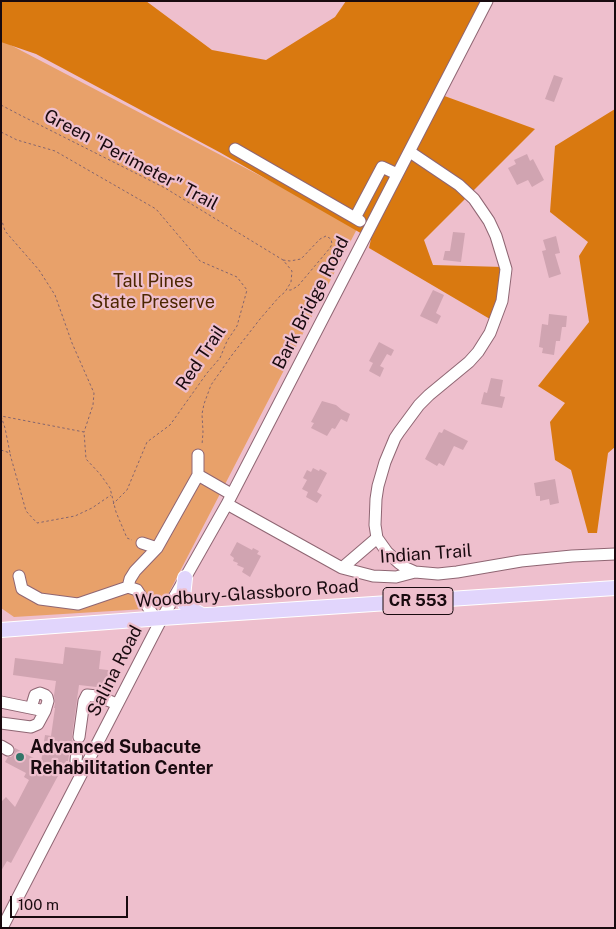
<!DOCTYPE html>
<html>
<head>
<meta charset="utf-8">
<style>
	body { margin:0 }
	#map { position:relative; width:616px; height:929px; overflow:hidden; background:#eebfcd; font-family:"Public Sans",sans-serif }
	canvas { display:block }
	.frame { position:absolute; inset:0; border:2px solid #190a0f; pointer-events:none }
	.scale { position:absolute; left:10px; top:896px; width:118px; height:22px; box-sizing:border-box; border:2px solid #190a0f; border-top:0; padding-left:6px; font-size:15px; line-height:18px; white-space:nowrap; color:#190a0f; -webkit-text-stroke:4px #eebfcd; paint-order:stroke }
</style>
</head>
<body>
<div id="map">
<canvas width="616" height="929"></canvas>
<div class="frame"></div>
<div class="scale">100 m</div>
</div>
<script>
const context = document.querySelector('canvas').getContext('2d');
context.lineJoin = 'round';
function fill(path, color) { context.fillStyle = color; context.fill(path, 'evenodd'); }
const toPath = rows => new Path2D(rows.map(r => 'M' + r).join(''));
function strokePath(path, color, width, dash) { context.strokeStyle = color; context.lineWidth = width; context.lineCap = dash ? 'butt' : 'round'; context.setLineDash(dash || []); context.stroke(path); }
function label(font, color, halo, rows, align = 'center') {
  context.font = font + ' "Public Sans",sans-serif'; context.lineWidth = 4.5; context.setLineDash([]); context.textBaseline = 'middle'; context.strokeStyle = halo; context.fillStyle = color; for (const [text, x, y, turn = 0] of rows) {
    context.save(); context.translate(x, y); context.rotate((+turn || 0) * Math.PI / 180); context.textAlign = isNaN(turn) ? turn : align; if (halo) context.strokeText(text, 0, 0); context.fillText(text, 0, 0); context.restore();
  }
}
const green = toPath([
	[1,40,358,227,161,608,14,617,1,608,2,544,1,543]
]);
const forest = toPath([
	[1,1,146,1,212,50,266,60,335,17,346,1,486,1,439,94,535,129,424,240,433,265,503,267,495,322,369,248,371,239,221,153,36,54,1,42],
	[615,109,615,447,608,453,597,533,588,533,571,470,555,460,550,422,565,403,538,386,589,322,579,256,588,242,550,212,555,146]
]);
const building = toPath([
	[554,75,563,78,554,102,545,99],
	[527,154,530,161,533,159,544,180,532,187,528,180,517,185,508,168,516,164,514,160],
	[453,232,465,233,461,262,443,260,445,251,450,251],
	[556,236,560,253,555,254,561,274,549,278,542,251,546,250,543,240],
	[433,290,444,295,436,313,441,316,437,324,420,316],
	[549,314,567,316,566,327,562,327,560,341,556,341,554,355,542,353,543,348,539,347,542,324,548,325],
	[379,342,394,350,391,356,387,354,380,366,384,368,380,377,369,371,373,363,369,361],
	[491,378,503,380,500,396,505,397,502,408,481,404,484,392,487,393],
	[322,401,336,405,342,410,350,414,347,422,341,419,335,429,332,428,327,436,311,428,314,423,311,422],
	[444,429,468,441,463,450,454,446,444,466,439,463,437,466,425,459,439,432,442,433],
	[313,468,319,471,320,469,327,473,317,492,322,495,317,503,306,497,308,492,302,489,307,480,303,478,307,470,311,472],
	[555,479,559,503,550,505,549,499,540,501,540,496,536,496,534,483],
	[237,542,252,550,253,548,259,551,257,554,261,556,250,577,242,572,244,568,237,565,238,563,233,561,234,558,230,555],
	[65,647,101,651,99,669,116,671,114,689,79,685,72,736,72,740,75,743,71,745,70,749,68,761,66,761,11,863,7,861,1,871,1,802,6,797,15,807,29,780,24,777,26,773,5,762,8,757,11,757,14,754,15,748,41,762,45,735,51,736,55,708,54,708,55,703,54,695,56,681,13,675,15,658,63,664]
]);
const path = toPath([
	[1,105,20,115,165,188,283,260,292,271,291,282,285,292,279,297,260,319,232,355,211,385,204,404,202,414,203,432,202,445],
	[1,132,17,140,55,151,156,209,200,261,237,277,247,290,237,326,227,341,220,358,207,373,170,425,147,442,127,490,113,504],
	[1,218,5,231,39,270,55,295,72,343,94,393,93,405,84,432],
	[283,260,290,261,301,259,320,239,326,236,331,239,332,244,330,248,303,280,298,286,291,290,287,290],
	[1,450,10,453,5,428,1,416,84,432,86,459,100,474,110,488,116,512,127,538,132,540],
	[10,454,26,511,37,523,75,516,92,508,111,495]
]);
const minor = toPath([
	[235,149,355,218],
	[410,152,459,185,474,199,489,221,496,236,506,269,502,301,490,333,478,352,469,362,429,395,419,405,399,432,395,438,385,462,378,486,376,499,375,525,377,538,387,552,399,563,406,568,415,572],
	[360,221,355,218,382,167,397,174],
	[198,475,231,494],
	[227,504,342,568,373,576,396,577,415,572,438,574,457,572,521,561,572,556,615,554],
	[142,543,157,548],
	[342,568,377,538],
	[19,576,22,589,40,599,78,604,128,587,137,590,155,618],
	[128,587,130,579,135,571,157,548,198,475,198,455],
	[1,702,45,711,38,724,31,727,1,723],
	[31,708,35,695,40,693,45,695,47,697,48,701,45,711],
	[79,737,84,701,87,695,97,696,117,704],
	[1,746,8,750],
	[77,750,76,761,77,764,85,768],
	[2,928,162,618,180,587,227,504,487,1]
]);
const major = toPath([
	[185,578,183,597,185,604,189,608,202,615],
	[1,630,162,618,615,588]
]);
const markers = [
	[20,757,5,"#327568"]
];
const shields = [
	[418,601,70]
];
const shieldNames = [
	["CR 553",418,601]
];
const streetNames = [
	["Green \"Perimeter\" Trail",131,160,28],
	["Bark Bridge Road",311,303,-63],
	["Red Trail",201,358,-56],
	["Indian Trail",426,554,-4],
	["Woodbury-Glassboro Road",247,594,-4],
	["Salina Road",115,671,-63]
];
const parkNames = [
	["Tall Pines",153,281],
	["State Preserve",153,302]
];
const poiNames = [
	["Advanced Subacute",30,747],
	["Rehabilitation Center",30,768]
];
fill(green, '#e8a16a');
fill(forest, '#d97910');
fill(building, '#d0a4b1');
strokePath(minor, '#8f6673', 13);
strokePath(major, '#fff', 16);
strokePath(path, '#84656e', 1, [2.5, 2.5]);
strokePath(minor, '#fff', 11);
strokePath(major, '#e1d5fc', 14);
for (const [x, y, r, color] of markers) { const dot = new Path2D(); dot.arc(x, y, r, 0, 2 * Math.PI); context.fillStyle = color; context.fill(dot); strokePath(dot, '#eebfcd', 2); }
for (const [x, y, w] of shields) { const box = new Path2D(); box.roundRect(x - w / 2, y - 13.5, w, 27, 4); context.fillStyle = '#eebfcd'; context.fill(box); strokePath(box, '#190a0f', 1); }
label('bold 16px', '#190a0f', null, shieldNames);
label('18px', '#190a0f', '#eebfcd', streetNames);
label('18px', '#4d2701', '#eebfcd', parkNames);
label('bold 18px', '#190a0f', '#eebfcd', poiNames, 'left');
</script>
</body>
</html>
